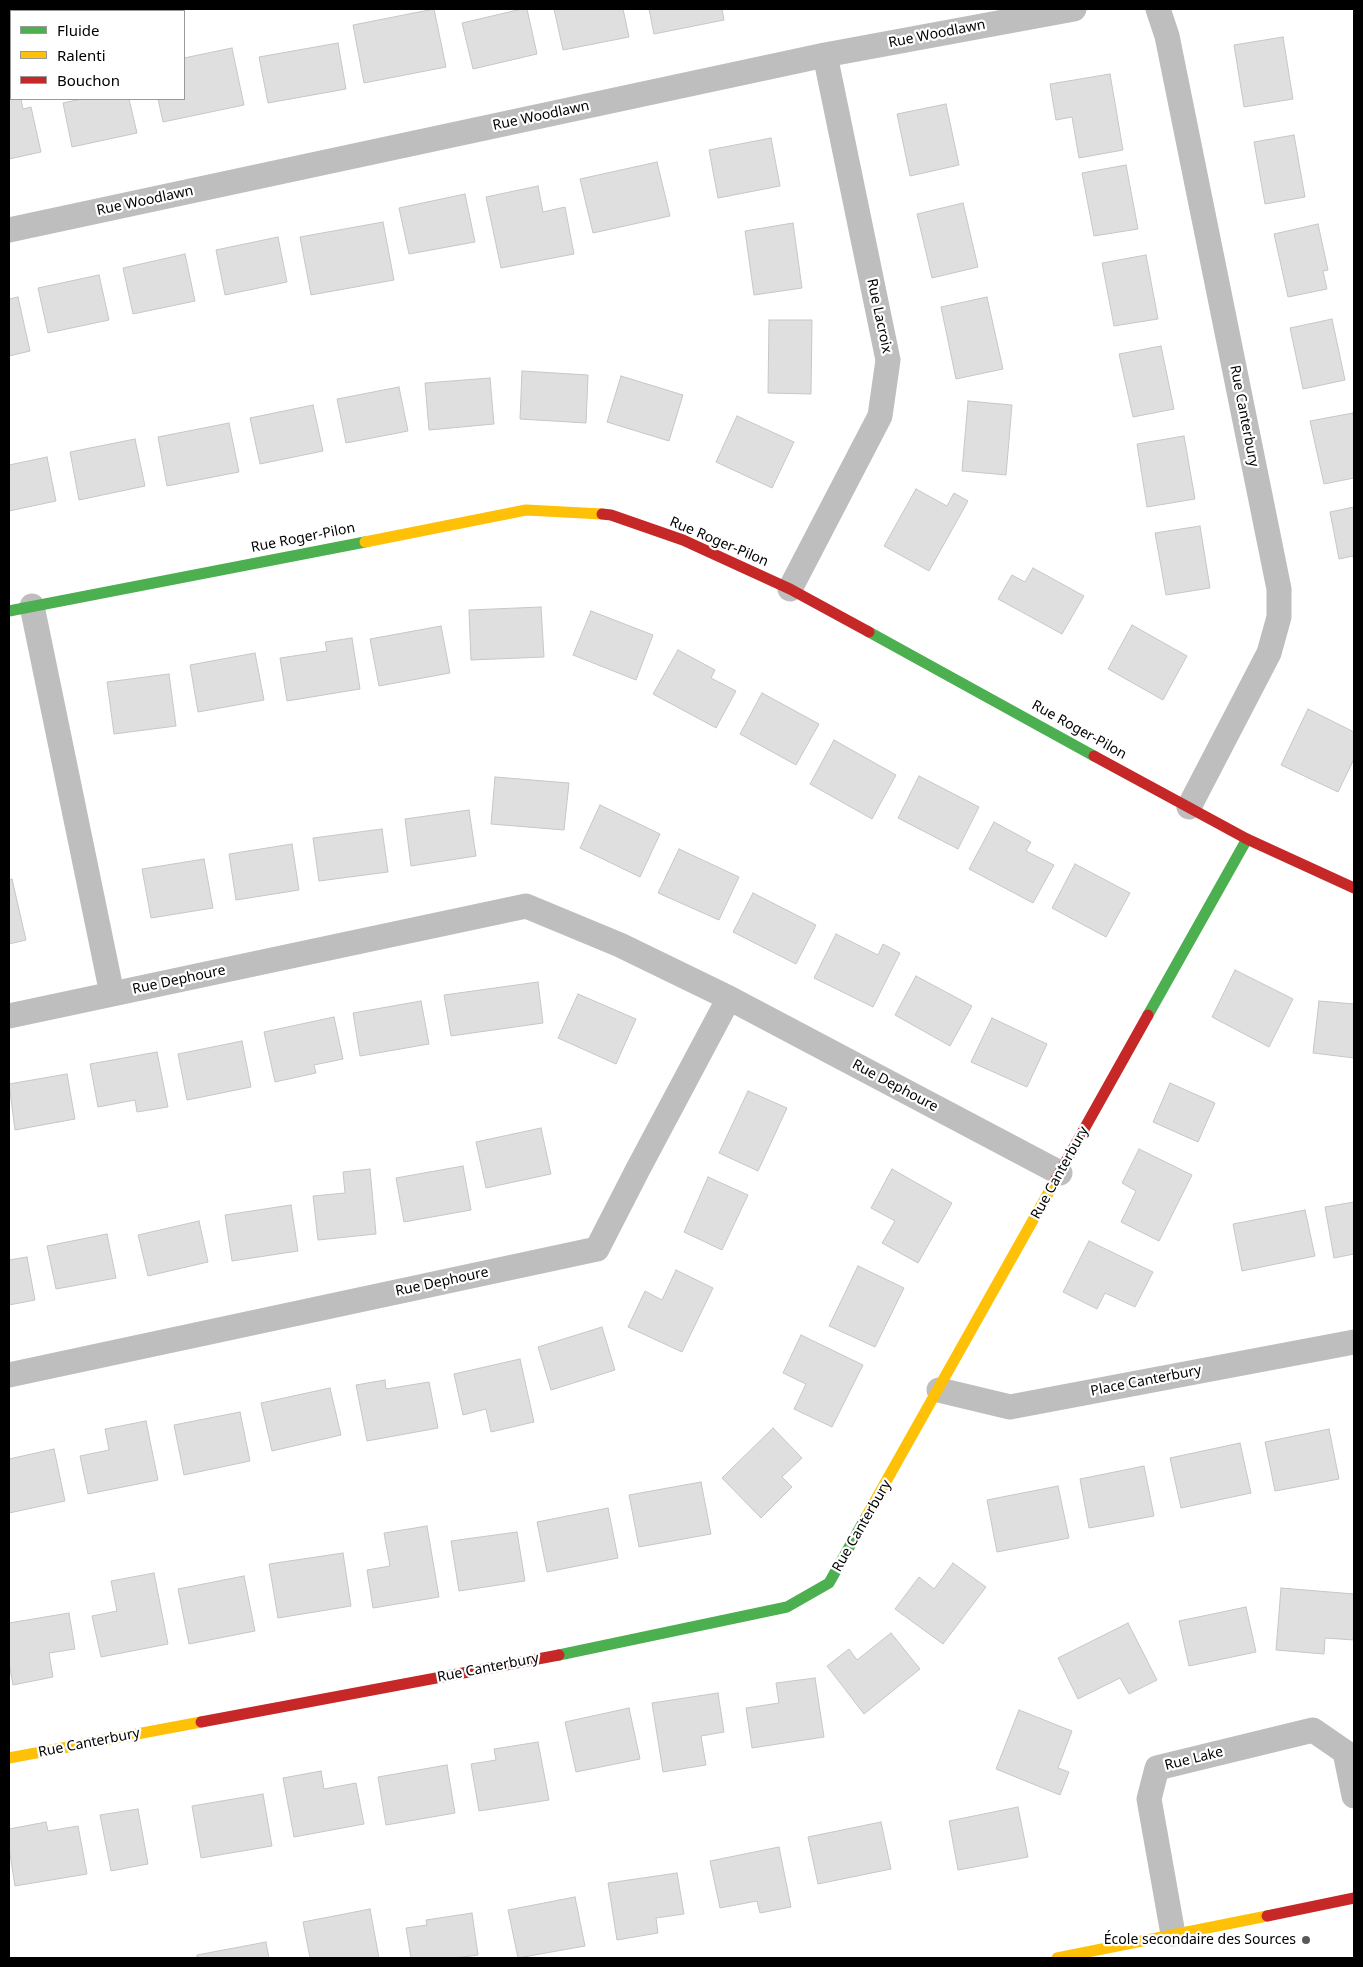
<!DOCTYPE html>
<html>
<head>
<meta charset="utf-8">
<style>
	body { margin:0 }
	#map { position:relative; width:1363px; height:1967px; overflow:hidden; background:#fff; font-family:"Noto Sans",sans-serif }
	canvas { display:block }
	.frame { position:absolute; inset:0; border:10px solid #000; pointer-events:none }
	.legend { position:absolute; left:10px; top:10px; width:175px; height:90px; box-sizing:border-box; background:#fff; border:1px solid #999; margin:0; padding:6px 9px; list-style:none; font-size:15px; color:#000 }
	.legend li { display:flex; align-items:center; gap:10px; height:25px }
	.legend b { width:25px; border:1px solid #999 }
</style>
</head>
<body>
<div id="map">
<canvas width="1363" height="1967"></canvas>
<div class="frame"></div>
<ul class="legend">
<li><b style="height:6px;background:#4caf50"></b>Fluide</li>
<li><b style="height:6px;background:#ffc107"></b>Ralenti</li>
<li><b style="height:6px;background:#c62828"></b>Bouchon</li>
</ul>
</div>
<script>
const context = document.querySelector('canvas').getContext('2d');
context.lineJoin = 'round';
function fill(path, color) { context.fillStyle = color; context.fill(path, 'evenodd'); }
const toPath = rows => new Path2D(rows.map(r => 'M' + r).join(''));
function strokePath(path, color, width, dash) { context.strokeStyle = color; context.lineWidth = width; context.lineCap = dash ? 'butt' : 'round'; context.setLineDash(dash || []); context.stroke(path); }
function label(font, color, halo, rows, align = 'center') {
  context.font = font + ' "Noto Sans",sans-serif'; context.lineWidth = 4.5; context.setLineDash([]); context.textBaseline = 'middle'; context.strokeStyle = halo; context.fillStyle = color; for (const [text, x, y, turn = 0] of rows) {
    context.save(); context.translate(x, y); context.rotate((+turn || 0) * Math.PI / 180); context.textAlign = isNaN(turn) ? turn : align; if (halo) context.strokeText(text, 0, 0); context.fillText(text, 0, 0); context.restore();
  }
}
const building = toPath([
	[434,9,446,67,364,83,353,25,434,9],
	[522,9,527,9,537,54,473,69,462,23,522,9],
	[554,9,623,9,629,37,563,50,554,9],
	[649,9,722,9,724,20,654,34,649,9],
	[1283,37,1293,99,1244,107,1234,45,1283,37],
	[338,43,346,89,268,103,259,57,338,43],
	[232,48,244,105,163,122,158,99,184,99,184,58,232,48],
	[1110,74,1123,150,1079,158,1072,117,1056,120,1050,84,1110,74],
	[11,89,11,99,21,99,23,109,31,107,41,152,9,159,9,90,11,89],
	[81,99,129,99,137,133,72,147,63,103,81,99],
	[946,104,959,165,910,176,897,114,946,104],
	[1294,135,1305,197,1265,204,1254,142,1294,135],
	[771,138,780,186,718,198,709,150,771,138],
	[657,162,670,216,593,233,580,179,657,162],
	[1126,165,1138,229,1094,236,1082,173,1126,165],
	[538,186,543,212,565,207,574,254,501,268,486,197,538,186],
	[465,194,475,242,409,254,399,208,465,194],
	[963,203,978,267,932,278,917,214,963,203],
	[383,222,394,280,311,295,300,237,383,222],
	[793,223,802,288,754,295,745,231,793,223],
	[1318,224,1328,270,1323,271,1327,289,1288,297,1274,234,1318,224],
	[278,237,287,282,225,295,216,250,278,237],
	[185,254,195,301,133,314,123,268,185,254],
	[1146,255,1158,319,1114,326,1102,263,1146,255],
	[99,275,109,320,48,333,38,288,99,275],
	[18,297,30,351,9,356,9,299,18,297],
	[987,297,1003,369,956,379,941,307,987,297],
	[1332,319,1345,380,1303,389,1290,328,1332,319],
	[769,320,812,320,811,394,768,393,769,320],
	[1161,346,1174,409,1133,417,1119,354,1161,346],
	[522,371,588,375,586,423,520,419,522,371],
	[621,376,683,395,669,441,607,422,621,376],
	[490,378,494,424,429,430,425,383,490,378],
	[399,387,408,431,346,443,337,399,399,387],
	[968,401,1012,405,1006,475,962,471,968,401],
	[313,405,323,451,260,464,250,418,313,405],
	[1353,413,1354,420,1354,478,1324,484,1310,421,1353,413],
	[737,416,794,442,772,488,716,462,737,416],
	[229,423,239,472,167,486,158,437,229,423],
	[1184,436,1195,499,1147,507,1137,444,1184,436],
	[135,439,145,486,79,500,70,452,135,439],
	[47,457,56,501,9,511,9,465,47,457],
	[916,489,947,506,954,493,968,501,929,571,884,546,916,489],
	[1354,507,1354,562,1353,556,1339,559,1330,512,1354,507],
	[1200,526,1210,588,1166,595,1155,533,1200,526],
	[1033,568,1084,596,1062,634,998,599,1012,575,1025,582,1033,568],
	[541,607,544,657,471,660,469,610,541,607],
	[591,611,653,635,636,680,573,655,591,611],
	[1132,625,1187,656,1163,700,1108,669,1132,625],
	[441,626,450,673,379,686,370,639,441,626],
	[352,638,360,689,287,701,280,658,327,651,325,642,352,638],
	[678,650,715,670,711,678,736,691,716,728,653,694,678,650],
	[255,653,264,700,198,712,190,665,255,653],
	[169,674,176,726,114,734,107,682,169,674],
	[762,693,819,724,796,765,740,734,762,693],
	[1308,709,1354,732,1354,759,1338,792,1281,765,1308,709],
	[834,740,896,775,872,819,810,784,834,740],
	[919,776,979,807,958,849,898,818,919,776],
	[495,777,569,783,564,830,491,824,495,777],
	[600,805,660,834,640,877,580,848,600,805],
	[469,810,476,856,411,866,405,819,469,810],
	[994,822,1031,842,1026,851,1054,865,1033,903,969,869,994,822],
	[382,829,388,872,319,881,313,838,382,829],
	[292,844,299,890,236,900,229,854,292,844],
	[679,849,739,877,719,920,658,893,679,849],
	[204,859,213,908,151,918,142,869,204,859],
	[1075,864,1130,893,1106,937,1052,908,1075,864],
	[12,879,26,940,9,944,9,880,12,879],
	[753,893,816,925,796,964,733,932,753,893],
	[836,934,878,955,883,944,900,953,873,1007,814,978,836,934],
	[1235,970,1293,999,1269,1047,1212,1017,1235,970],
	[916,976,972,1006,950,1046,895,1015,916,976],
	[538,982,543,1023,451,1036,444,995,538,982],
	[578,994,636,1019,616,1064,558,1038,578,994],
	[421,1001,429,1044,360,1056,353,1013,421,1001],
	[1319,1001,1354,1004,1354,1058,1313,1053,1319,1001],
	[334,1017,343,1059,314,1065,316,1073,275,1082,264,1032,334,1017],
	[992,1018,1047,1044,1027,1087,971,1062,992,1018],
	[242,1041,251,1087,187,1100,178,1054,242,1041],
	[157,1052,168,1107,137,1112,135,1100,98,1107,90,1064,157,1052],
	[67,1074,75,1119,15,1130,9,1084,67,1074],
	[1170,1083,1215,1103,1198,1142,1153,1122,1170,1083],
	[748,1091,787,1108,758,1171,719,1153,748,1091],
	[541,1128,551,1174,486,1188,476,1142,541,1128],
	[1139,1149,1192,1175,1159,1241,1121,1222,1136,1191,1122,1183,1139,1149],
	[463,1166,471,1210,404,1222,396,1178,463,1166],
	[370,1169,376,1234,318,1240,313,1196,345,1193,343,1172,370,1169],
	[892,1169,952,1203,918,1263,882,1243,895,1221,871,1208,892,1169],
	[708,1177,748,1195,722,1250,684,1232,708,1177],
	[1354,1202,1354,1254,1334,1258,1325,1207,1354,1202],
	[291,1205,298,1251,232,1261,225,1215,291,1205],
	[1305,1210,1315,1256,1242,1271,1233,1224,1305,1210],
	[199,1221,208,1262,148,1276,138,1235,199,1221],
	[107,1234,116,1278,56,1289,47,1246,107,1234],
	[1089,1241,1153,1272,1135,1307,1105,1293,1097,1309,1063,1292,1089,1241],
	[27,1257,35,1300,9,1305,9,1260,27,1257],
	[858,1266,904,1288,875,1347,829,1326,858,1266],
	[676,1270,713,1288,682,1352,628,1327,645,1291,662,1300,676,1270],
	[602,1327,615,1370,551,1390,538,1347,602,1327],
	[801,1335,863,1365,832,1427,794,1409,806,1384,783,1373,801,1335],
	[520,1359,534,1422,491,1432,486,1409,463,1415,454,1374,520,1359],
	[385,1380,386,1389,429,1382,438,1428,367,1441,356,1385,385,1380],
	[330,1388,341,1435,272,1451,261,1403,330,1388],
	[240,1412,250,1461,184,1475,174,1425,240,1412],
	[146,1421,158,1480,88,1494,80,1456,109,1450,105,1429,146,1421],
	[773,1428,802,1458,782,1477,792,1487,761,1518,722,1478,773,1428],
	[1329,1429,1339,1479,1275,1491,1265,1442,1329,1429],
	[1240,1443,1251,1493,1181,1508,1170,1458,1240,1443],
	[54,1449,65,1501,9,1513,9,1459,54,1449],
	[1144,1466,1154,1516,1089,1528,1080,1479,1144,1466],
	[701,1482,711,1534,639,1547,629,1495,701,1482],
	[1058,1486,1069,1538,997,1552,987,1500,1058,1486],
	[608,1508,618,1558,547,1572,537,1522,608,1508],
	[427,1526,439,1597,373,1608,367,1570,390,1566,384,1533,427,1526],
	[517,1532,525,1581,459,1591,451,1541,517,1532],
	[343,1553,351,1606,278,1618,269,1564,343,1553],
	[953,1563,986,1587,943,1644,895,1609,919,1577,934,1589,953,1563],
	[154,1573,168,1644,101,1657,92,1616,117,1611,111,1581,154,1573],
	[244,1576,255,1631,189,1644,178,1589,244,1576],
	[1281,1588,1354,1594,1354,1640,1325,1638,1324,1654,1276,1650,1281,1588],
	[1246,1607,1256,1652,1189,1666,1179,1621,1246,1607],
	[69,1613,75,1649,49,1653,53,1677,13,1685,9,1663,9,1623,69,1613],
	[1128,1623,1157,1680,1129,1694,1120,1678,1078,1699,1058,1658,1128,1623],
	[891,1633,920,1669,864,1714,827,1666,849,1649,857,1660,891,1633],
	[815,1678,824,1737,752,1748,746,1708,779,1703,776,1683,815,1678],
	[718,1693,724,1732,701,1736,706,1765,663,1772,652,1703,718,1693],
	[629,1708,640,1759,576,1772,565,1722,629,1708],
	[1019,1710,1072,1731,1058,1768,1069,1772,1060,1795,996,1769,1019,1710],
	[538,1742,549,1800,479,1811,471,1764,496,1760,494,1749,538,1742],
	[447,1765,455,1813,386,1825,378,1777,447,1765],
	[321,1771,324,1789,356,1783,364,1824,294,1837,283,1778,321,1771],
	[263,1794,272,1846,201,1858,192,1806,263,1794],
	[1018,1807,1028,1857,958,1870,949,1821,1018,1807],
	[138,1809,148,1864,111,1871,100,1815,138,1809],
	[46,1822,48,1831,78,1826,87,1874,15,1886,9,1848,9,1829,46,1822],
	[881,1822,891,1869,818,1884,808,1837,881,1822],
	[779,1847,791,1907,760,1913,757,1901,720,1908,710,1861,779,1847],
	[677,1873,684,1914,656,1918,658,1933,617,1940,608,1883,677,1873],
	[575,1897,585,1946,518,1958,508,1910,575,1897],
	[370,1909,379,1958,310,1958,303,1922,370,1909],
	[472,1913,478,1955,455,1958,411,1958,406,1928,427,1925,426,1920,472,1913],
	[266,1942,269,1958,197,1958,197,1955,266,1942]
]);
const street = toPath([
	[1158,9,1167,36,1279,589,1279,617,1269,653,1189,807],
	[9,230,825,55,1074,9],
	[790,589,880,416,888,360,825,55],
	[32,606,112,994],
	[9,1016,526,906,620,945,729,998,1060,1173],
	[9,1375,597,1249,638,1169,729,998],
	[939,1390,1010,1407,1354,1342],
	[1173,1934,1149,1799,1157,1768,1313,1730,1345,1752,1354,1796]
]);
const fast = toPath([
	[9,611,365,542],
	[869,632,1094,756],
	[1148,1015,1247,839],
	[559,1655,787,1607,829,1583,866,1517]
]);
const slow = toPath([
	[365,542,526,510,602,514],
	[866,1517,1055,1181],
	[9,1758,201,1722],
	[1057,1958,1267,1916]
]);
const jam = toPath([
	[602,514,611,515,683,540,790,589,869,632],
	[1094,756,1247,839,1354,888],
	[1055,1181,1148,1015],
	[201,1722,559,1655],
	[1267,1916,1354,1898]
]);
const markers = [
	[1306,1940,5,"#595959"]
];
const streetNames = [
	["Rue Woodlawn",937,34,-11],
	["Rue Woodlawn",541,116,-12],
	["Rue Woodlawn",145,201,-12],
	["Rue Lacroix",879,316,78],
	["Rue Canterbury",1244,416,79],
	["Rue Roger-Pilon",303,538,-11],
	["Rue Roger-Pilon",719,542,23],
	["Rue Roger-Pilon",1079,730,29],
	["Rue Dephoure",179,980,-12],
	["Rue Dephoure",895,1086,28],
	["Rue Canterbury",1060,1173,-61],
	["Rue Dephoure",442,1282,-12],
	["Place Canterbury",1146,1381,-11],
	["Rue Canterbury",862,1526,-60],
	["Rue Canterbury",488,1668,-11],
	["Rue Canterbury",89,1743,-11],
	["Rue Lake",1194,1759,-14]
];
const poiNames = [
	["École secondaire des Sources",1296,1940]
];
fill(building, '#dfdfdf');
strokePath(building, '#c7c7c7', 1);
strokePath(street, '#bebebe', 25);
strokePath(fast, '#4caf50', 11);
strokePath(slow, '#ffc107', 11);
strokePath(jam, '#c62828', 11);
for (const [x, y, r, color] of markers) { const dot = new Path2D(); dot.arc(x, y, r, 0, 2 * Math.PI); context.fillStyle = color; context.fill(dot); strokePath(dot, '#fff', 2); }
label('14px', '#000', '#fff', streetNames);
label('14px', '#000', '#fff', poiNames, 'right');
</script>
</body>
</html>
